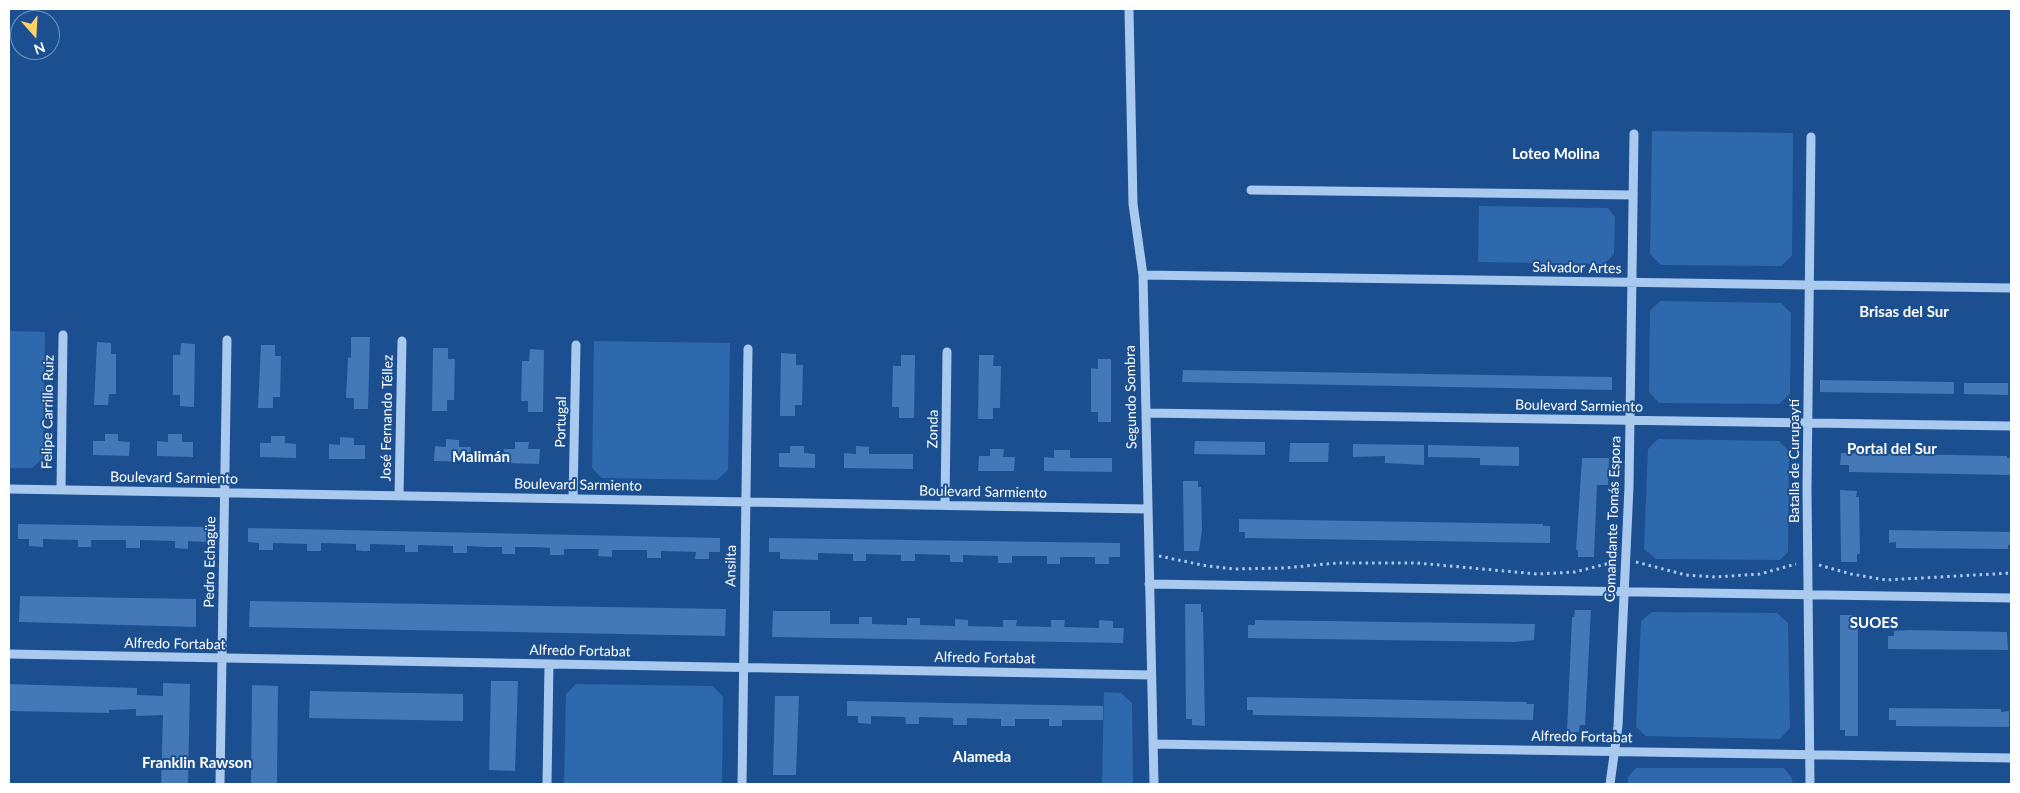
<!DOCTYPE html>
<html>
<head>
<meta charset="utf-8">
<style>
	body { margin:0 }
	#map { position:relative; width:2020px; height:793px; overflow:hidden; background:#1b4f8f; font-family:Lato,sans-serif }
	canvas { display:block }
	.frame { position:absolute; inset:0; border:10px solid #fff; pointer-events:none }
	.north { position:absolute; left:10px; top:10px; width:50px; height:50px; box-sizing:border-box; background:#1b4f8f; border:1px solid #7695bc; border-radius:50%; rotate:161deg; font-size:14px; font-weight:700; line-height:20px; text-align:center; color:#fff }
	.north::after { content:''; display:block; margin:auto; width:18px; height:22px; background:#ffd166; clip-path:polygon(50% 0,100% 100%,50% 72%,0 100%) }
</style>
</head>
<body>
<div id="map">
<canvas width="2020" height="793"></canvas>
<div class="frame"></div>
<div class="north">N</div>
</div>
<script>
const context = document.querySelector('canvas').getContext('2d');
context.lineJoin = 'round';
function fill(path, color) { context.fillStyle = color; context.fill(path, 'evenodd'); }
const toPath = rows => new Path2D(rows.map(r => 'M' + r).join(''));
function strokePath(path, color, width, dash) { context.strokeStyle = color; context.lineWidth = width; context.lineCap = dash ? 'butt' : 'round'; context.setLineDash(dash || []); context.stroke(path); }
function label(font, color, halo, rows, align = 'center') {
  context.font = font + ' Lato,sans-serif'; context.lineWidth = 4; context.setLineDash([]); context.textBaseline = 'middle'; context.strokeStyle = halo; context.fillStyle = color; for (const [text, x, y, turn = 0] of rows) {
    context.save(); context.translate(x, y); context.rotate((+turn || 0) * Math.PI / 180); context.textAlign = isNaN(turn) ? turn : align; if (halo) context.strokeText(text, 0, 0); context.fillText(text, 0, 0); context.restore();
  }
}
const green = toPath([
	[1652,131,1793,133,1792,256,1781,266,1661,265,1650,254],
	[1479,206,1608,208,1615,217,1614,254,1604,264,1478,262],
	[1660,301,1781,303,1791,313,1790,394,1779,404,1659,403,1649,392,1650,311],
	[9,331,45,332,43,458,32,468,9,468],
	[594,341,730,343,728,470,717,480,602,478,592,468],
	[1658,439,1779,441,1789,451,1788,552,1780,560,1656,559,1644,549,1648,449],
	[1652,612,1777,613,1788,623,1790,728,1780,739,1646,736,1636,727,1641,621],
	[576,684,713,686,723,697,722,784,564,784,566,694],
	[1104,692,1121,693,1132,703,1133,784,1102,784],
	[1636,768,1784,768,1792,778,1793,784,1628,784,1628,777]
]);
const building = toPath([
	[351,337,370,337,368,409,354,409,354,398,346,398,348,357,351,358],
	[97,342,111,343,111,354,116,354,116,394,109,394,108,405,94,405],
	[181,343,195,344,194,407,180,406,180,395,173,395,173,355,180,355],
	[261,345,275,345,275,356,281,356,280,397,273,397,273,408,258,408],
	[433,348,448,348,448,359,455,359,454,400,447,400,447,411,432,411],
	[530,349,544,350,543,412,528,412,528,401,521,401,522,361,529,361],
	[781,353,796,354,796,365,803,365,802,405,795,405,795,416,780,416],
	[901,355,915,355,914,418,899,418,899,407,892,407,893,366,901,366],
	[979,355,994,355,993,366,1001,366,1000,408,993,408,993,419,978,419],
	[1098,359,1111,359,1111,422,1098,422,1098,412,1091,412,1091,368,1098,369],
	[1183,370,1612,377,1612,390,1182,382],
	[1820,380,1954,382,1954,394,1820,392],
	[1964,383,2008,383,2008,395,1964,394],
	[105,434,118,434,118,441,130,442,129,456,93,455,93,441,105,441],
	[168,434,182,434,182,442,193,442,193,457,157,456,157,441,168,442],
	[271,436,285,436,285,443,296,444,296,458,260,457,260,443,271,443],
	[340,437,354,438,354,445,365,445,365,459,329,459,329,444,340,445],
	[446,439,459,440,459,447,471,447,470,462,434,461,435,446,446,447],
	[1195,441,1265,442,1265,455,1194,454],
	[515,442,529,442,528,449,540,449,539,464,503,463,504,449,515,449],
	[1290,443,1329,443,1328,462,1289,462],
	[1353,444,1424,445,1424,465,1385,463,1385,456,1353,457],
	[1428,445,1519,447,1519,466,1480,465,1480,458,1428,457],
	[790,446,804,446,804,453,815,454,815,468,779,467,779,453,790,453],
	[856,446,869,447,869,454,913,454,913,469,844,468,844,453,856,454],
	[990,449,1004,449,1003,457,1015,457,1014,471,978,471,979,456,990,456],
	[1054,450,1070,450,1070,458,1112,458,1112,472,1044,471,1044,457,1054,458],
	[1841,453,2007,456,2007,458,2011,458,2011,475,1849,472,1849,465,1840,465],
	[1582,458,1609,458,1608,485,1597,485,1594,557,1578,557,1578,550,1576,550],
	[1183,481,1198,481,1198,487,1201,487,1202,530,1199,551,1184,551],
	[1840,490,1857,491,1856,497,1859,497,1860,554,1857,554,1857,562,1841,562],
	[1239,519,1543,524,1543,526,1550,526,1550,543,1245,538,1245,532,1239,532],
	[18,524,206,527,206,542,188,541,188,549,175,548,175,541,140,540,140,548,126,548,126,540,91,540,91,547,78,547,78,540,43,539,43,547,29,546,29,539,18,539],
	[248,528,720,538,720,552,709,552,709,559,695,559,696,552,661,551,661,558,647,558,647,550,612,550,612,557,598,556,599,549,564,549,564,555,550,555,550,548,534,547,515,547,515,554,502,554,502,547,487,547,467,546,467,553,453,553,453,546,418,545,418,552,405,552,405,545,370,544,370,551,363,551,356,550,356,544,321,543,321,551,307,551,307,544,273,543,273,550,259,550,259,543,248,542],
	[1889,530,2011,532,2011,545,2008,545,2008,549,1896,548,1896,542,1889,543],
	[769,538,1120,543,1120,557,1109,557,1109,564,1095,564,1095,557,1060,557,1060,564,1047,564,1047,556,1012,556,1012,563,998,563,998,556,963,555,963,562,950,562,950,555,915,554,915,561,901,561,901,555,866,554,866,561,853,561,853,554,818,553,818,560,780,559,780,552,769,552],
	[20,596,196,599,196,627,19,622],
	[250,601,726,609,725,636,249,627],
	[1185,604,1201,604,1201,612,1203,612,1205,726,1192,725,1192,719,1186,719],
	[1575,610,1591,610,1585,725,1580,725,1579,732,1567,732,1572,617,1574,617],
	[773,611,830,611,830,624,859,624,859,617,872,617,872,624,907,625,907,618,920,618,920,625,955,626,955,619,968,620,968,626,1003,627,1003,620,1017,620,1016,626,1051,627,1051,620,1065,620,1064,627,1099,628,1099,620,1113,621,1113,628,1124,628,1123,643,772,637],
	[1840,615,1856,615,1856,622,1858,623,1858,736,1845,736,1845,730,1840,730],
	[1255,620,1535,624,1534,640,1514,642,1248,638,1248,625,1255,625],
	[1909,630,2007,632,2008,650,1888,649,1888,636,1894,636,1894,631],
	[491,681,518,681,515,771,489,770],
	[163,683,190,684,188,784,161,784,163,715,136,716,136,709,109,710,109,713,9,711,9,684,137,688,137,695,163,696],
	[252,685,278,686,277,784,251,784],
	[310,691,463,694,463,721,309,718],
	[775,696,799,696,796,775,773,775],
	[1247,697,1527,702,1526,704,1534,704,1533,720,1253,715,1253,710,1247,710],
	[847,701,1103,706,1103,720,1062,720,1062,726,1049,726,1049,719,1015,719,1015,726,1001,726,1001,719,967,718,967,725,953,725,953,718,919,717,919,724,906,724,905,717,871,716,871,724,858,723,858,716,847,716],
	[1889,708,2001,709,2001,712,2009,711,2009,727,1896,726,1896,720,1889,720]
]);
const path = toPath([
	[1159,556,1207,566,1235,569,1284,568,1337,563,1417,563,1537,574,1575,572,1614,562],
	[1636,562,1686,575,1715,577,1760,574,1796,564],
	[1819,565,1851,574,1886,580,2011,573]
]);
const minor = toPath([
	[1129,9,1133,204,1143,275,1154,784],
	[1251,190,1633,195],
	[1143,275,2011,288],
	[1146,413,2011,426],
	[9,489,1148,509],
	[61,490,63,335],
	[399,496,402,341],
	[573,499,576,345],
	[945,505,947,352],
	[1149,584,2011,598],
	[9,654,1151,675],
	[1153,744,2011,758],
	[220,784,227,340],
	[547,784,549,664],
	[742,784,748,349],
	[1610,784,1618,726,1629,487,1634,134],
	[1810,784,1807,489,1811,137]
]);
const streetNames = [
	["Salvador Artes",1577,268,1],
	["Segundo Sombra",1131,397,-91],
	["Boulevard Sarmiento",1579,406,1],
	["Felipe Carrillo Ruiz",48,412,-89],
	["José Fernando Téllez",387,418,-89],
	["Portugal",561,422,-89],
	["Zonda",933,429,-89],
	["Batalla de Curupaytí",1794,461,-90],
	["Boulevard Sarmiento",174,478,1],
	["Boulevard Sarmiento",578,485,1],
	["Boulevard Sarmiento",983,492,1],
	["Comandante Tomás Espora",1613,519,-88],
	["Pedro Echagüe",210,562,-89],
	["Ansilta",731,566,-89],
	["Alfredo Fortabat",175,644,1],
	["Alfredo Fortabat",580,651,1],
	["Alfredo Fortabat",985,658,1],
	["Alfredo Fortabat",1582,737,1]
];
const neighbourhoodNames = [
	["Loteo Molina",1556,154],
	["Brisas del Sur",1904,312],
	["Portal del Sur",1892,449],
	["Malimán",481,457],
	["SUOES",1874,623],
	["Alameda",982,757],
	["Franklin Rawson",197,763]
];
fill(green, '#2e69ad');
fill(building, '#4478b7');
strokePath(path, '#a9c9ee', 3, [2.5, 4]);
strokePath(minor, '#a9c9ee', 9);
label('14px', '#fff', '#1b4f8f', streetNames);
label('bold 15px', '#fff', '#1b4f8f', neighbourhoodNames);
</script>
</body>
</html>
